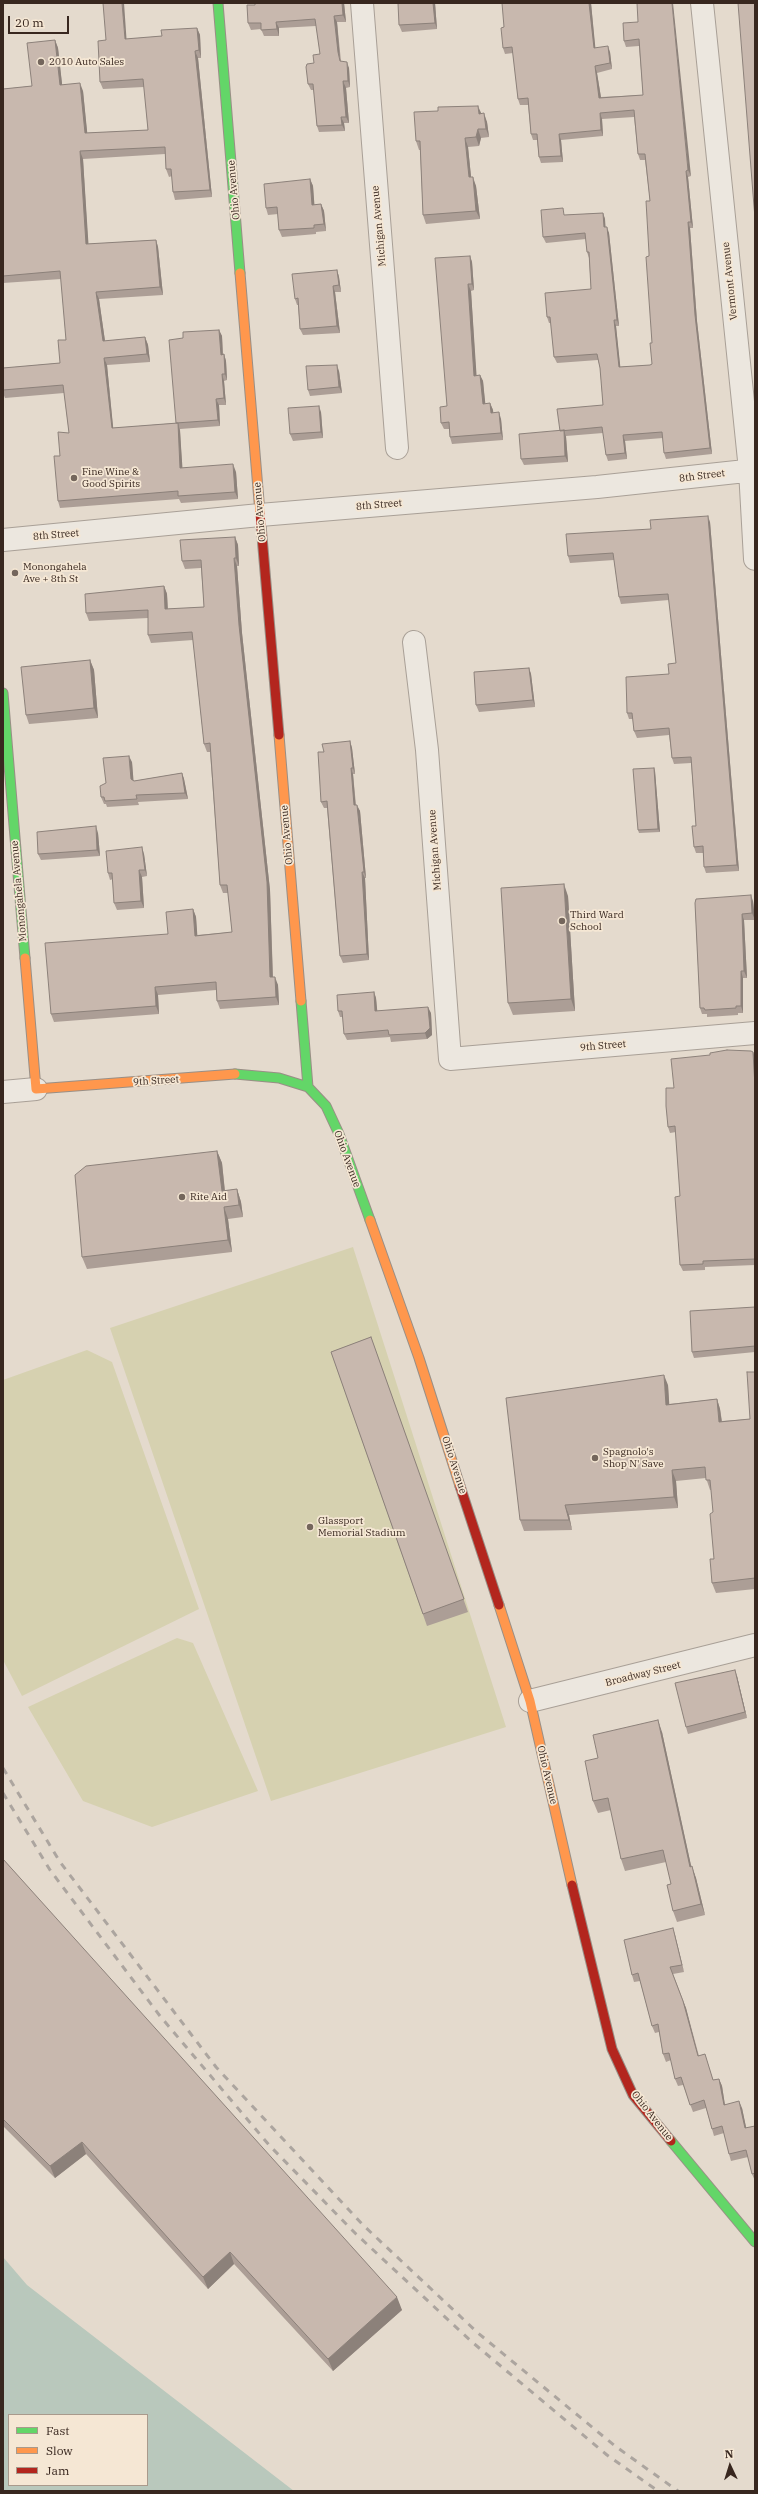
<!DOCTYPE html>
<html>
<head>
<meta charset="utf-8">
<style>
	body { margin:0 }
	#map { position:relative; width:758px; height:2494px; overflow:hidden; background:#e4dacd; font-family:"IBM Plex Serif",serif }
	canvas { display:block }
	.frame { position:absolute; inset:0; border:4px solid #38271f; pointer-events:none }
	.legend { position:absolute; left:8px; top:2414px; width:140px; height:72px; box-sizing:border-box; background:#f5e7d4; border:1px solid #a99a8c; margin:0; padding:5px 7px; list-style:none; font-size:12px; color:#38271f }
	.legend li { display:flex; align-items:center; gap:8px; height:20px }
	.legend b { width:20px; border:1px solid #a99a8c }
	.north { position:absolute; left:710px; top:2446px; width:40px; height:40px; -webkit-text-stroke:3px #f5e7d4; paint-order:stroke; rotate:356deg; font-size:11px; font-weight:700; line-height:16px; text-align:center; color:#38271f }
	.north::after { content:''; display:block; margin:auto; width:14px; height:18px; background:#38271f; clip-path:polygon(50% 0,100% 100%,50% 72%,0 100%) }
	.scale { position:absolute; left:8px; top:16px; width:61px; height:18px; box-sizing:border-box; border:2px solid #38271f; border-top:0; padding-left:5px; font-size:12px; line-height:14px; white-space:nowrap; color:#38271f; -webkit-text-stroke:3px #f5e7d4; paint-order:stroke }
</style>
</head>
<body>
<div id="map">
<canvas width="758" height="2494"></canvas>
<div class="frame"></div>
<ul class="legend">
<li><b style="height:5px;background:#63d668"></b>Fast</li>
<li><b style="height:5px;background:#ff974d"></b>Slow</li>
<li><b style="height:5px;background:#b3261e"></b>Jam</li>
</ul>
<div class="north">N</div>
<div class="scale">20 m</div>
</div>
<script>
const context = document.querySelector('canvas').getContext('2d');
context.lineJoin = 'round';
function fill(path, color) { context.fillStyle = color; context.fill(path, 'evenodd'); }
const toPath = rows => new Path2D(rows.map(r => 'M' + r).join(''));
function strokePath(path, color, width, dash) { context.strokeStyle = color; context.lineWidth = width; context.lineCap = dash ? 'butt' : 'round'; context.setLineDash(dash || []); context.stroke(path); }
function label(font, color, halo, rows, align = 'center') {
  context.font = font + ' "IBM Plex Serif",serif'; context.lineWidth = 3.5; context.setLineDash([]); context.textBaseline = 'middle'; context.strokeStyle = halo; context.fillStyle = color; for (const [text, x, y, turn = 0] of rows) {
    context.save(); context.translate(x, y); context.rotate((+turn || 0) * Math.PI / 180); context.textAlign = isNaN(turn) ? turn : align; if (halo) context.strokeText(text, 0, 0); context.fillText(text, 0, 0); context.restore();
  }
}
const green = toPath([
	[353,1247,506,1727,271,1801,110,1328],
	[87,1350,112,1362,199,1609,22,1696,3,1660,3,1380],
	[177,1638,193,1643,258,1791,152,1827,83,1801,28,1707]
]);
const water = toPath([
	[3,2257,27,2285,294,2491,3,2491],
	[9,2415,147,2415,147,2485,9,2485]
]);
const street = toPath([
	[362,3,397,448],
	[702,3,750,470,755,559],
	[3,540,260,515,597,487,755,470],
	[414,642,427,750,450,1059,755,1033],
	[3,1092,36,1089],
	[530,1701,755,1645]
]);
const fast = toPath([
	[218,3,240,273],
	[3,693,25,958],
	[301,1001,308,1087,326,1106,339,1134,370,1220],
	[235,1074,279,1078,308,1087],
	[671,2141,755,2242]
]);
const slow = toPath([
	[240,273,260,513],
	[279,735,301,1001],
	[25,958,36,1089,235,1074],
	[370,1220,419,1358,460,1486],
	[499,1605,530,1701,572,1885]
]);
const jam = toPath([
	[260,513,279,735],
	[460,1486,499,1605],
	[572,1885,612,2049,633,2095,671,2141]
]);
const rail = toPath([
	[3,1768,60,1862,216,2067,363,2225,478,2333,615,2446,678,2491],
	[3,1793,50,1870,160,2016,269,2145,356,2234,472,2342,607,2455,658,2491]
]);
const wall = toPath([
	[344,3,346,22,337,22,341,61,349,68,350,87,346,88,349,123,344,123,345,131,319,132,317,126,314,90,311,90,308,84,314,63,320,54,316,26,279,28,279,36,264,36,261,29,251,30,248,23,255,5],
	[435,3,437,29,402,32,399,25],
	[591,3,595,48,610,52,612,69,597,73,601,97,643,95,639,46,626,47,624,41,638,22,691,176,688,177,693,228,690,228,697,321,712,454,666,459,664,453,663,438,625,441,627,459,608,461,606,455,603,433,566,436,568,462,524,465,521,459,560,430,603,405,600,368,598,360,557,363,554,357,551,323,549,323,547,317,591,289,589,258,587,252,586,239,546,243,543,237,565,215,603,213,605,219,605,227,609,233,619,326,616,326,620,367,650,365,652,364,652,343,649,256,650,201,645,160,640,160,638,154,634,117,602,119,603,136,561,140,563,162,541,163,539,157,537,140,533,140,531,134,528,105,520,105,518,99,513,53,505,54,503,48,504,27],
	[197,28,200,35,201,58,198,58,212,197,175,200,173,192,172,176,169,177,166,169,165,154,83,159,88,244,156,240,158,247,163,295,99,299,105,341,145,337,148,345,150,362,107,365,113,428,176,423,183,338,219,330,222,336,223,354,224,354,226,361,227,380,224,381,226,405,219,405,220,426,180,429,182,468,236,472,238,499,181,503,179,499,60,508,58,501,60,456,69,433,64,393,5,398,3,393,3,368,60,363,66,340,61,279,3,283,3,89,32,86,55,40,58,48,62,85,83,91,87,133,148,130,144,87,103,89,100,82,127,39,162,36],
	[481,113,487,122,489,137,481,138,479,146,468,147,471,177,476,186,480,219,426,224,423,215,420,150,419,150,416,141],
	[310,179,313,186,314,205,321,204,324,211,326,231,316,232,316,234,282,237,279,230,278,214,268,215,266,208],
	[470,256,472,262,474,290,471,291,476,375,480,375,483,381,485,404,490,403,493,410,493,413,501,419,503,440,452,444,450,437,449,429,444,429,441,423,447,406],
	[337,270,339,277,341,292,335,292,340,333,303,335,300,329,298,305,297,305,295,299],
	[339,371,342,393,310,396,308,390],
	[321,412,323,438,293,441,290,434],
	[710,522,739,871,706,873,704,867,703,853,696,853,694,847,696,826,691,763,674,764,672,758,669,735,637,738,634,731,633,719,629,719,627,713,669,674,676,663,669,600,621,604,619,597,614,560,570,563,568,556,651,529],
	[235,537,238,545,239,566,237,566,242,633,270,890,273,977,278,985,279,1005,220,1009,217,1001,216,990,158,995,159,1014,54,1022,51,1014,168,934,193,909,196,917,197,935,232,932,228,893,223,893,220,885,210,752,207,752,204,744,193,640,151,643,148,635,148,618,89,621,86,613,164,586,167,594,168,609,204,607,201,568,185,569,182,561],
	[90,660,94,670,98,718,29,724,26,715],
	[529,668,531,674,535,707,479,712,476,705],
	[350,741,352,748,355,774,353,774,356,805,360,811,366,878,365,878,369,960,343,963,340,956,327,808,324,808,321,802,324,752],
	[132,762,133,780,134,781,182,773,184,779,188,799,138,802,139,805,107,807,106,804,104,804,101,797,106,783],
	[654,768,655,771,660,832,639,833,638,830],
	[98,833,100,856,41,860,38,854],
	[144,854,147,876,142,877,144,908,117,910,114,903,113,879,110,880,108,873],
	[568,896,575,1011,513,1015,508,1003],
	[753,901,755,920,744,920,747,978,743,978,743,1013,738,1013,738,1015,707,1017,707,1014,702,1014,700,1008,695,903],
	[374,992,376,998,377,1011,431,1013,432,1035,427,1039,391,1042,390,1037,347,1040,344,1034,343,1017,340,1017,338,1011],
	[753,1052,755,1057,755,1265,705,1267,705,1270,683,1271,680,1265,680,1196,676,1132,670,1133,668,1127,674,1088],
	[217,1151,222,1163,225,1191,237,1189,241,1202,243,1217,228,1219,232,1252,87,1269,82,1257],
	[755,1307,755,1352,694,1358,692,1352],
	[371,1337,468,1612,427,1626,331,1352],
	[755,1372,755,1589,716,1593,712,1583,714,1559,713,1512,711,1490,710,1490,706,1478,676,1481,678,1508,569,1515,572,1530,524,1531,520,1520,668,1385,669,1404,717,1399,720,1409,722,1421,750,1419],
	[737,1676,747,1718,688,1734,686,1727],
	[662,1732,691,1866,696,1878,705,1915,677,1922,673,1911,671,1884,666,1862,625,1871,621,1859,611,1810,598,1813,593,1801,598,1758],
	[3,1859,402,2310,333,2371,234,2264,208,2289,86,2154,55,2178,3,2126],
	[675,1935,684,1972,673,1974,686,2008,699,2056,705,2054,713,2080,719,2079,722,2086,725,2105,742,2108,746,2128,755,2126,755,2181,752,2174,748,2157,731,2161,729,2154,724,2133,714,2136,706,2108,693,2112,683,2085,678,2086,675,2079,671,2060,666,2062,663,2054,659,2032,655,2033,652,2026,640,1981,634,1982,632,1975]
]);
const shadedWall = toPath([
	[122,3,124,3,127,46,125,39],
	[342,3,344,3,346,22,343,15],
	[433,3,435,3,437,29,435,23],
	[589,3,591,3,596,54,594,48],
	[672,3,673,3,691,176,688,170],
	[334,16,337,22,340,59,343,68,338,52],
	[276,22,279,28,279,36,277,29],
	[197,28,200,35,201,58,199,50],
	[55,40,58,48,63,92,60,85],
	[608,46,610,52,612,69,610,63],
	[195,51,198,58,212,197,210,190],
	[347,62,349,68,350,87,348,81],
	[595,66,597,73,602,104,599,98],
	[343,81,346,88,349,123,346,117],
	[80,83,83,91,88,140,85,133],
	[478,106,482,115,479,114],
	[484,113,487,122,489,137,486,129],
	[600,113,602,119,603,136,601,130],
	[341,117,344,123,345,131,342,125],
	[478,129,481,138,479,146,476,137],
	[559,134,561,140,563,162,561,156],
	[465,138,468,147,472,186,469,177],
	[80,151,83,159,89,252,86,244],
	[686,171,688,177,693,228,691,222],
	[473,177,476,186,480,219,476,211],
	[310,179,313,186,315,212,312,205],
	[321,204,324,211,326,231,324,224],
	[603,213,605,219,606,233,604,227],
	[688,222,690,228,697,321,712,454,710,448,695,315],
	[607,227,609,233,619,326,617,320],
	[156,240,158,247,163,295,160,287],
	[470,256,472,262,474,290,472,284],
	[337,270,339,277,341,292,339,285],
	[468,284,471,291,477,382,474,376],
	[333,286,335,292,340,333,337,326],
	[96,292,99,299,106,348,103,341],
	[614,320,616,326,621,373,619,367],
	[219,330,222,336,223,361,221,355],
	[145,337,148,345,150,362,147,354],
	[224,354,226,361,227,380,225,374],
	[104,358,107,365,114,436,112,428],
	[337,365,339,371,342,393,339,387],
	[222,374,224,381,226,405,224,398],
	[480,375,483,381,486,410,483,404],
	[216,399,219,405,220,426,218,420],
	[490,403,493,410,494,419,491,413],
	[319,406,321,412,323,438,321,432],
	[499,412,501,419,503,440,501,433],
	[178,423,180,431,183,476,180,468],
	[564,430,566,437,568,462,565,456],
	[623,435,625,441,627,459,625,453],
	[233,464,236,472,238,499,235,492],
	[708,516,710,522,739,871,737,865],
	[235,537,238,545,239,566,236,558],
	[234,558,237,566,242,633,270,890,273,985,270,977,239,625],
	[164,586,167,594,168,617,165,609],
	[90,660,94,670,98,718,94,708],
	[529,668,531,674,535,707,533,700],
	[350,741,352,748,355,774,353,768],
	[129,756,132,762,134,786,131,779],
	[351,768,353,774,356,811,354,805],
	[654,768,655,771,660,832,658,829],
	[182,773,184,779,188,799,185,793],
	[357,805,360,811,366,878,364,872],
	[96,826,98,833,100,856,97,850],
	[142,847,144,854,147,876,145,870],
	[139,870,142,877,144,908,141,901],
	[362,872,365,878,369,960,367,954],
	[564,884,568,896,575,1011,571,999],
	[751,895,753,901,755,920,752,913],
	[193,909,196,917,198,944,195,936],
	[742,914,744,920,747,978,744,971],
	[741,971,743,978,743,1013,741,1006],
	[275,977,278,985,279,1005,276,997],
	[155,987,158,995,159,1014,156,1006],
	[374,992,376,998,378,1018,375,1011],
	[428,1007,431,1013,432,1035,427,1039,425,1033],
	[753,1052,755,1057,755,1086],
	[217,1151,222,1163,226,1203,222,1191],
	[237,1189,241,1202,243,1217,239,1205],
	[224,1207,228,1219,232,1252,228,1240],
	[664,1375,668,1385,670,1415,666,1405],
	[717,1399,720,1409,723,1432,719,1422],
	[672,1470,676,1481,678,1508,674,1497],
	[565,1505,569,1515,572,1530,569,1520],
	[735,1670,737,1676,747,1718,745,1712],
	[658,1720,662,1732,694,1879,690,1867],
	[692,1866,696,1878,705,1915,701,1904],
	[673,1928,675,1935,684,1972,682,1965],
	[683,2001,686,2008,700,2063,698,2056],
	[719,2079,722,2086,726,2112,724,2105],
	[739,2101,742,2108,748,2136,745,2128],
	[82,2142,86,2154,55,2178,50,2166],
	[230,2252,234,2264,208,2289,203,2277],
	[397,2297,402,2310,333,2371,328,2359]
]);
const building = toPath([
	[103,3,122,3,125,39,162,36,161,30,197,28,199,50,195,51,210,190,173,192,171,169,166,169,165,147,80,151,86,244,156,240,160,287,96,292,103,341,145,337,147,354,104,358,112,428,178,423,180,468,233,464,235,492,178,496,178,491,58,501,54,456,60,456,58,432,69,433,63,385,3,390,3,368,60,363,58,340,66,340,60,271,3,276,3,89,32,86,27,43,55,40,60,85,80,83,85,133,148,130,143,79,100,82,98,41,106,40,103,3],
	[255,3,342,3,343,15,334,16,338,52,340,61,347,62,348,81,343,81,346,117,341,117,342,125,317,126,313,84,308,84,306,67,307,64,314,63,313,55,320,54,315,19,276,22,277,29,261,30,261,23,248,23,247,5,255,5,255,3],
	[398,3,433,3,435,23,399,25,398,3],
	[502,3,589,3,594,48,608,46,610,63,595,66,599,98,643,95,639,39,624,41,623,23,638,22,637,3,672,3,688,170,686,171,691,222,688,222,695,315,710,448,664,453,662,432,623,435,625,453,606,455,602,427,560,431,557,409,603,405,600,368,597,354,554,357,550,317,547,317,545,293,591,289,589,252,587,252,585,233,543,237,541,210,563,208,564,215,603,213,604,227,607,227,617,320,614,320,619,367,650,365,652,364,650,343,652,343,646,257,649,256,649,253,646,201,650,201,645,154,638,154,634,110,600,113,601,130,559,134,561,156,539,157,537,134,531,134,528,98,518,99,512,47,503,48,501,28,504,27,502,3],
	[738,3,755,3,755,218,753,194,738,3],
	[478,106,479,114,484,113,486,129,478,129,476,137,465,138,469,177,473,177,476,211,423,215,420,141,416,141,414,112,438,111,438,107,478,106],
	[310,179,312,205,321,204,324,224,314,225,314,228,279,230,277,207,266,208,264,184,310,179],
	[470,256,472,284,468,284,474,376,480,375,483,404,490,403,491,413,499,412,501,433,450,437,449,422,441,423,440,407,447,406,435,258,470,256],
	[337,270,339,285,333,286,337,326,300,329,298,298,295,299,292,274,337,270],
	[219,330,221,355,224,354,225,374,222,374,224,398,216,399,218,420,176,423,169,340,183,338,183,332,219,330],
	[337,365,339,387,308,390,306,366,337,365],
	[319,406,321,432,290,434,288,408,319,406],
	[564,430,565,456,521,459,519,434,564,430],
	[708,516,737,865,704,867,703,846,694,847,692,826,696,826,691,757,672,758,669,728,634,731,632,713,627,713,626,677,669,674,668,664,676,663,668,594,619,597,613,553,568,556,566,534,651,529,650,520,708,516],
	[235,537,236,558,234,558,239,625,267,882,270,977,275,977,276,997,217,1001,216,982,155,987,156,1006,51,1014,45,943,168,934,166,912,193,909,195,936,232,932,227,885,220,885,210,743,204,744,192,632,148,635,148,610,86,613,85,594,164,586,165,609,204,607,201,560,182,561,180,540,235,537],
	[90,660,94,708,26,715,21,667,90,660],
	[529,668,533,700,476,705,474,672,529,668],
	[350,741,353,768,351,768,354,805,357,805,364,872,362,872,367,954,340,956,327,801,321,802,318,752,324,752,322,744,350,741],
	[129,756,131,779,134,781,182,773,185,793,136,795,137,799,105,801,104,797,101,797,100,786,106,783,103,758,129,756],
	[654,768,658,829,638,830,633,769,654,768],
	[96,826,97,850,38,854,37,832,96,826],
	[142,847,145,870,139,870,141,901,114,903,112,873,108,873,106,851,142,847],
	[564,884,571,999,508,1003,501,888,564,884],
	[751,895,752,913,742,914,744,971,741,971,741,1006,736,1006,736,1008,705,1010,704,1008,700,1008,695,903,696,899,751,895],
	[374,992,375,1011,428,1007,430,1028,425,1033,389,1035,388,1030,344,1034,342,1011,338,1011,337,995,374,992],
	[727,1050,751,1051,753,1052,755,1086,755,1259,703,1261,703,1264,680,1265,675,1197,680,1196,675,1126,668,1127,666,1106,666,1088,674,1088,671,1059,710,1055,710,1053,727,1050],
	[217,1151,222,1191,237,1189,239,1205,224,1207,228,1240,82,1257,75,1175,86,1166,217,1151],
	[755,1307,755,1346,692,1352,690,1311,755,1307],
	[371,1337,464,1599,423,1614,331,1352,371,1337],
	[747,1372,755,1372,755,1578,712,1583,710,1559,714,1559,710,1514,713,1512,710,1480,706,1480,705,1467,672,1470,674,1497,565,1505,569,1520,520,1520,506,1398,664,1375,666,1405,717,1399,719,1422,750,1419,747,1372],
	[735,1670,745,1712,686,1727,675,1683,735,1670],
	[658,1720,690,1867,692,1866,701,1904,673,1911,667,1885,671,1884,663,1850,621,1859,608,1798,593,1801,585,1761,598,1758,593,1735,658,1720],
	[3,1859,397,2297,328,2359,230,2252,203,2277,82,2142,50,2166,3,2119,3,1859],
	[673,1928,682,1965,670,1967,683,2001,698,2056,705,2054,713,2080,719,2079,724,2105,739,2101,745,2128,755,2126,755,2173,752,2174,746,2150,729,2154,722,2126,712,2129,704,2100,690,2105,681,2077,675,2079,669,2053,663,2054,658,2024,652,2026,638,1973,632,1975,624,1940,673,1928]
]);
const markers = [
	[41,62,4,"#74665c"],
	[74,478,4,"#74665c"],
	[15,573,4,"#74665c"],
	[562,921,4,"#74665c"],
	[182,1197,4,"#74665c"],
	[595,1458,4,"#74665c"],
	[310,1527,4,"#74665c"]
];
const poiNames = [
	["2010 Auto Sales",49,62],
	["Fine Wine &",82,472],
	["Good Spirits",82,484],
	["Monongahela",23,567],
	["Ave + 8th St",23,579],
	["Third Ward",570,915],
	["School",570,927],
	["Rite Aid",190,1197],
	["Spagnolo's",603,1452],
	["Shop N' Save",603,1464],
	["Glassport",318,1521],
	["Memorial Stadium",318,1533]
];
const streetNames = [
	["Ohio Avenue",234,190,-95],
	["Michigan Avenue",379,226,-95],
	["Vermont Avenue",730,281,-96],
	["8th Street",702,476,-7],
	["8th Street",379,505,-5],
	["Ohio Avenue",260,512,-95],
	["8th Street",56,535,-5],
	["Ohio Avenue",287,835,-95],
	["Michigan Avenue",435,850,-94],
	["Monongahela Avenue",19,891,-95],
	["9th Street",603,1046,-5],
	["9th Street",156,1081,-4],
	["Ohio Avenue",347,1159,70],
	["Ohio Avenue",454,1465,72],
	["Broadway Street",643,1674,-14],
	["Ohio Avenue",547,1775,77],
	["Ohio Avenue",652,2116,52]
];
fill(green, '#d6d1b0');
fill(water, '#b9c8bc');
strokePath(street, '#a9a097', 24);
strokePath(fast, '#998f86', 11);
strokePath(slow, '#998f86', 11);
strokePath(jam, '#998f86', 11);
strokePath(street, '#ece7df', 22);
strokePath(fast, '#63d668', 9);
strokePath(slow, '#ff974d', 9);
strokePath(jam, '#b3261e', 9);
strokePath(rail, '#aca59f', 3, [7, 7]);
fill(wall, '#ac9e96');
fill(shadedWall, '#8c817a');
fill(building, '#c8b8ae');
strokePath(building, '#8c817a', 1);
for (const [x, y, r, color] of markers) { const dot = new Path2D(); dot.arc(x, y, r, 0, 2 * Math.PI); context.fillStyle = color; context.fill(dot); strokePath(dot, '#f5e7d4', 1.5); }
label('10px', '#38271f', '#f5e7d4', poiNames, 'left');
label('10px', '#38271f', '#f5e7d4', streetNames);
</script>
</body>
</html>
